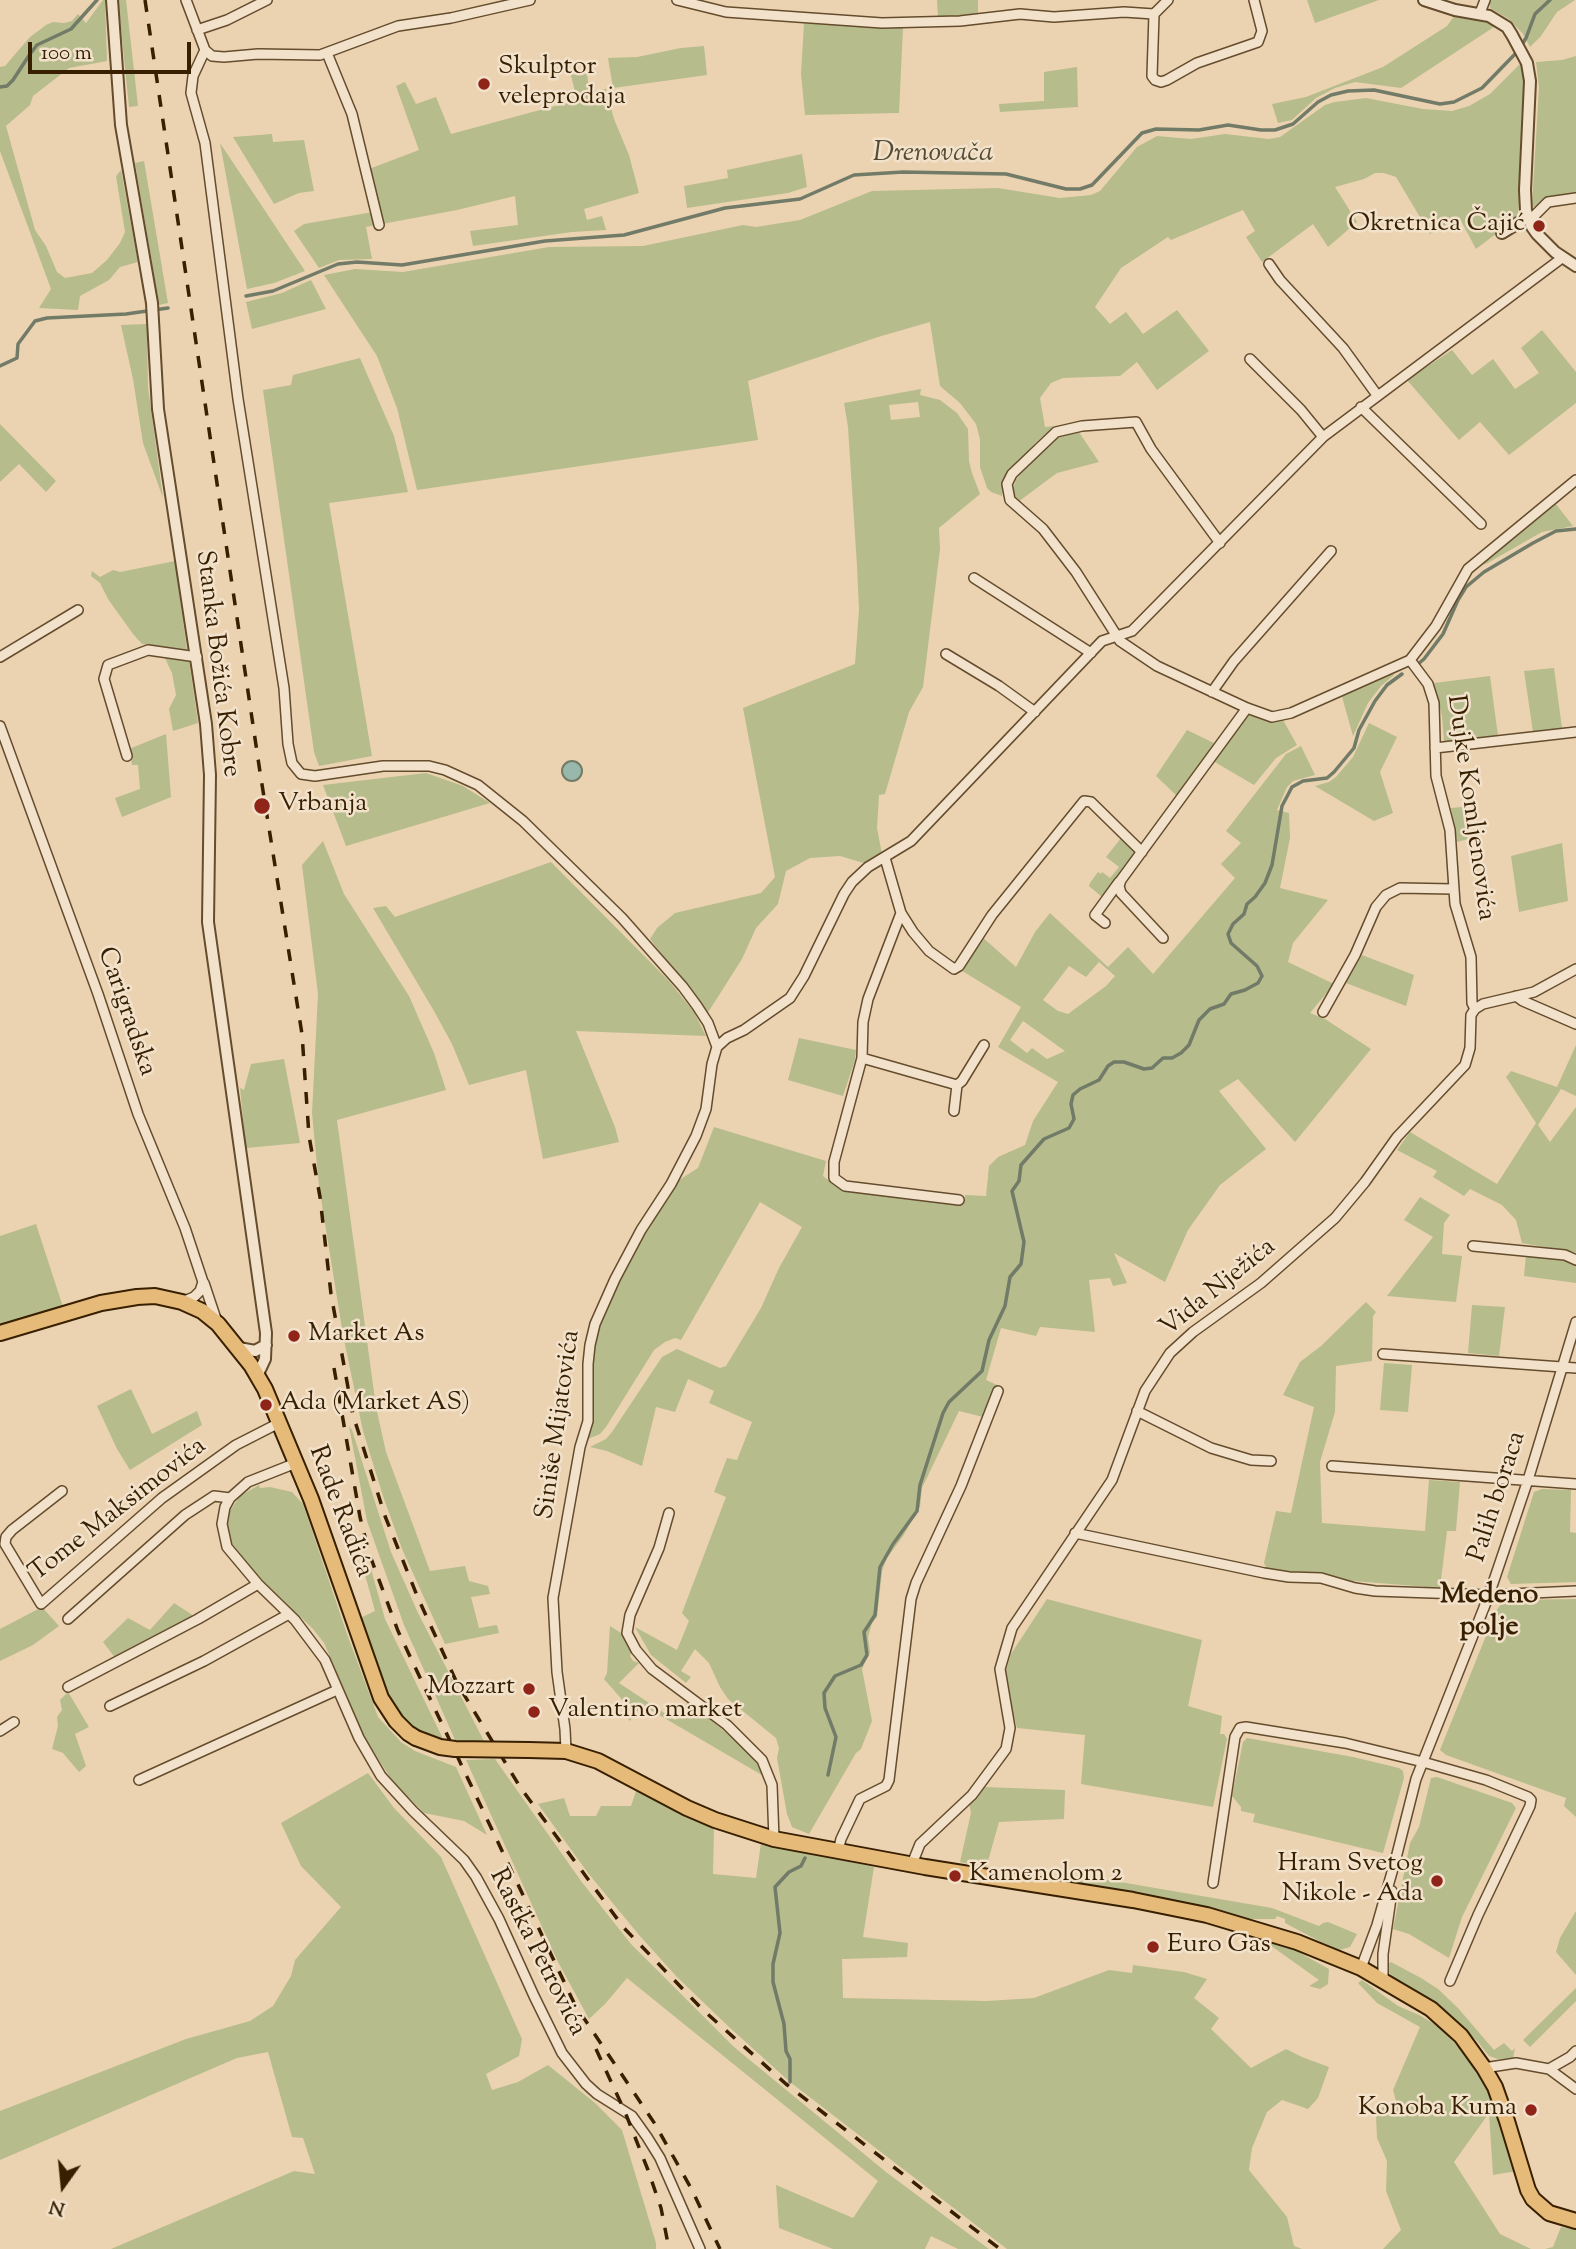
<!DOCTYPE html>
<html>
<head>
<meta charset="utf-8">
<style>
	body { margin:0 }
	#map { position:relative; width:1576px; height:2249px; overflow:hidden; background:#ebd3b1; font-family:"Sorts Mill Goudy",serif }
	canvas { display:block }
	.north { position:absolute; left:28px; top:2151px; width:70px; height:70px; -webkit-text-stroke:5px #f2e2cc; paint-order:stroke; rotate:195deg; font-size:19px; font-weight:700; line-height:28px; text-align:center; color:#371f00 }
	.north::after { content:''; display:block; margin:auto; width:24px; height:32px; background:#371f00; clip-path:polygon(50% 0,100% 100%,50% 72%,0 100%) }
	.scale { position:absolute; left:28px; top:42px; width:163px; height:32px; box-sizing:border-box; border:4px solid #371f00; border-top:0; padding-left:9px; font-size:21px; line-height:24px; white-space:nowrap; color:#371f00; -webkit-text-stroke:5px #f2e2cc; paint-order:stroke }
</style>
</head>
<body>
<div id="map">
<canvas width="1576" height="2249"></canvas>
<div class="north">N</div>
<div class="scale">100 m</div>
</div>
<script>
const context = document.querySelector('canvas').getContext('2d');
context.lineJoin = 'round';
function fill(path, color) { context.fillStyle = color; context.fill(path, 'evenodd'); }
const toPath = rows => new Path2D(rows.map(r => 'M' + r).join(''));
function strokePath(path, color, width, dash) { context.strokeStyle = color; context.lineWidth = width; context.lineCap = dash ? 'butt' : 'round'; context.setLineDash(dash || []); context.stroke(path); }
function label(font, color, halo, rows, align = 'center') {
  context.font = font + ' "Sorts Mill Goudy",serif'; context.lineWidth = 5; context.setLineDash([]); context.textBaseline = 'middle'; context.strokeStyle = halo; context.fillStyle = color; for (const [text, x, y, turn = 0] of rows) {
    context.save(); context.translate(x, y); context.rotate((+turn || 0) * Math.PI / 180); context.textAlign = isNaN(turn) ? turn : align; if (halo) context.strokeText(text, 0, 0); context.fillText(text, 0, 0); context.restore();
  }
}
const green = toPath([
	[103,0,105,0,107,61,69,68,33,96,30,105,6,126,35,230,46,246,57,272,65,278,92,273,107,260,120,243,125,232,116,176,121,170,138,262,120,267,109,280,80,296,78,310,39,308,51,289,0,151,0,67,5,66,30,37,46,25,53,22,64,23,72,21,78,14,86,23],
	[118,0,126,0,138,106,129,107],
	[937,0,978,0,978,14,938,17],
	[1307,0,1379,0,1315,23],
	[1490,0,1575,0,1557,12,1541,36,1530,47,1523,34,1509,19,1490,8],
	[1455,15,1478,17,1497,25,1401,88,1355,82,1335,88,1316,98,1292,120,1278,123,1272,104,1306,97,1383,67,1447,26],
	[804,23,903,28,899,113,805,115,801,74],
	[704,46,707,75,613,88,608,58,637,57,681,48],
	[1576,56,1576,194,1547,197,1534,207,1532,205,1539,87,1536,62,1562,60],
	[1521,63,1525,86,1518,217,1476,249,1459,217,1430,234,1396,177,1384,173,1375,173,1364,179,1335,187,1357,222,1328,247,1313,224,1262,262,1246,237,1255,231,1243,210,1171,240,1168,237,1121,268,1095,307,1110,324,1126,312,1143,334,1177,310,1209,351,1157,390,1137,362,1120,376,1063,378,1051,383,1040,398,1045,427,1054,426,1035,443,1005,480,1002,496,991,492,987,488,980,467,980,439,976,424,960,403,940,386,930,322,878,337,748,381,758,440,417,490,397,408,377,356,324,275,355,269,403,272,549,247,643,246,743,225,756,227,800,220,872,191,998,188,1060,198,1091,195,1100,191,1137,147,1157,136,1191,139,1225,134,1269,139,1280,137,1325,105,1335,102,1366,98,1423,109,1452,111,1469,106,1490,94],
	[1077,67,1078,107,1000,112,999,104,1044,101,1044,72],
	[587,72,589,92,606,89,614,119,629,155,639,193,584,209,587,220,602,216,606,230,572,232,473,246,470,231,518,225,515,196,457,210,382,224,369,169,419,150,396,86,405,82,416,104,436,97,451,134,577,100,571,75],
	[272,134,273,142,304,140,314,191,299,193,274,204,233,137],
	[220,143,232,161,305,271,274,283,247,289],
	[802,154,807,187,788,193,687,208,684,186,728,178,727,170],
	[144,161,168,303,159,305,135,163],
	[373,212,376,225,366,227,372,259,339,260,319,268,294,231,304,224],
	[311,280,326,309,252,329,246,302,282,293],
	[147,324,148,387,163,498,143,443,133,379,121,325],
	[1542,330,1576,372,1576,403,1509,455,1480,422,1459,440,1407,380,1452,350,1472,375,1493,359,1515,389,1539,373,1521,348],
	[360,358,394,436,408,492,329,503,372,756,319,766,314,752,263,390,291,385,293,375],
	[921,389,920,395,940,400,957,413,968,429,969,461,972,473,980,494,939,528,940,549,923,687,909,712,885,794,879,795,877,828,882,854,867,864,840,856,810,858,786,871,778,904,756,928,742,959,707,1014,650,939,657,928,675,913,761,893,775,877,743,708,855,664,859,610,857,566,848,427,844,403],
	[918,402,920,417,891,420,889,405],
	[0,424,56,481,46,492,19,464,0,482],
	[1079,432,1099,462,1057,473,1018,502,1012,498,1012,491,1016,480,1028,463,1048,443,1057,437],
	[1555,503,1573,526,1542,532,1484,565,1486,558],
	[175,561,187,650,142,644,133,634,108,599,100,583,91,576,92,571,100,577,113,570,120,572],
	[164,656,189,660,198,723,173,731,169,709,176,695,172,673],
	[1554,668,1562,728,1533,732,1524,671],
	[1393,673,1394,675,1381,686,1368,703,1353,736,1341,693],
	[1490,676,1498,736,1447,742,1444,741,1442,716,1434,683],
	[1246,714,1274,722,1283,720,1297,745,1276,758,1254,785,1213,761],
	[1369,723,1397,737,1380,772,1393,813,1374,821,1315,786,1329,782,1336,777,1353,757],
	[1187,730,1218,745,1179,798,1156,776],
	[166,734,171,797,122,817,115,798,140,789,138,765,132,765,129,749],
	[1301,746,1315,775,1293,781,1287,787,1277,810,1289,813,1290,838,1280,888,1328,900,1293,943,1288,962,1334,984,1310,1013,1325,1019,1371,1049,1295,1142,1238,1079,1219,1091,1266,1149,1220,1185,1188,1230,1165,1282,1114,1253,1127,1283,1113,1286,1110,1278,1089,1280,1095,1332,1040,1327,1036,1336,1001,1328,986,1380,997,1385,983,1417,959,1411,922,1488,920,1507,903,1536,887,1558,882,1571,877,1617,872,1623,868,1637,870,1652,862,1669,872,1721,861,1749,856,1753,809,1834,792,1827,787,1814,777,1758,779,1748,776,1738,728,1699,720,1687,709,1663,695,1649,681,1671,691,1677,686,1683,651,1655,635,1627,677,1650,689,1621,682,1613,726,1497,714,1492,727,1458,737,1460,752,1422,709,1403,714,1391,688,1379,675,1412,656,1407,642,1466,607,1451,590,1447,606,1439,612,1432,662,1357,677,1349,720,1368,726,1366,761,1308,779,1268,802,1227,760,1202,681,1340,675,1338,665,1342,654,1350,606,1427,600,1434,588,1439,591,1419,594,1346,598,1330,631,1254,676,1182,698,1168,714,1127,826,1161,823,1176,840,1189,964,1204,965,1195,986,1196,989,1166,998,1157,1025,1145,1033,1121,1058,1082,998,1047,1021,1007,959,969,963,968,968,962,971,952,981,936,1016,967,1035,932,1050,913,1108,967,1128,947,1153,974,1235,878,1221,864,1241,843,1226,831,1286,754],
	[1099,962,1115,976,1106,986,1068,1014,1058,1011,1043,1000,1069,966,1086,977],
	[1023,1021,1065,1051,1047,1059,1032,1048,1027,1053,1010,1040],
	[426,773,463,786,490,803,346,846,323,785],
	[1462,807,1472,838,1457,842,1451,808],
	[1122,837,1136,850,1136,853,1102,897,1089,886,1090,883,1098,872,1101,874,1102,872,1110,878,1119,867,1106,857],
	[323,841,344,894,409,996,434,1053,446,1090,337,1120,376,1407,386,1452,430,1571,465,1566,469,1581,488,1586,490,1594,471,1597,479,1628,497,1625,499,1633,445,1644,402,1549,383,1496,363,1431,343,1335,319,1186,312,1113,318,994,302,865],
	[1562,843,1568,901,1519,912,1511,856],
	[551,862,669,981,694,1012,706,1036,576,1031,615,1127,619,1142,543,1159,526,1070,469,1085,452,1044,434,1011,373,908,386,906,395,917],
	[1362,955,1414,975,1406,1006,1346,983],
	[799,1038,856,1050,855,1060,843,1096,788,1080],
	[1576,1045,1576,1096,1561,1089,1538,1125,1550,1142,1576,1107,1576,1253,1522,1243,1516,1220,1502,1205,1470,1189,1464,1196,1433,1177,1437,1171,1397,1150,1410,1132,1497,1184,1536,1123,1506,1077,1511,1071,1557,1087],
	[284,1059,300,1143,246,1148,240,1088,244,1090,251,1064],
	[1420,1197,1450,1215,1444,1223,1442,1254,1462,1256,1456,1302,1387,1296,1433,1237,1404,1220],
	[36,1224,63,1307,0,1328,0,1236],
	[1526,1255,1571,1262,1576,1266,1576,1283,1524,1276],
	[1366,1302,1376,1312,1373,1316,1372,1361,1336,1366,1335,1412,1320,1462,1322,1523,1425,1531,1429,1480,1460,1482,1456,1531,1447,1531,1440,1588,1354,1581,1353,1585,1285,1574,1267,1569,1264,1563,1276,1511,1291,1513,1314,1407,1283,1395,1300,1362,1321,1346],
	[1472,1305,1505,1307,1499,1356,1468,1353],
	[1384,1363,1412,1365,1408,1412,1380,1410],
	[131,1389,152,1434,197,1411,202,1425,130,1470,117,1449,97,1406],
	[349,1426,352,1430,391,1552,418,1613,485,1743,456,1742,404,1625,367,1521],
	[259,1485,260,1488,270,1487,292,1492,303,1504,347,1634,378,1717,401,1742,415,1751,456,1767,487,1835,464,1821,424,1813,391,1779,364,1736,324,1643,313,1629,252,1570,231,1542,228,1533,228,1514,240,1496],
	[1542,1489,1571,1490,1570,1532,1576,1533,1576,1582,1511,1584,1507,1577,1534,1492],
	[371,1569,385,1619,444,1741,422,1733,406,1723,384,1693,358,1619,375,1611,364,1571],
	[1047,1599,1202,1640,1188,1706,1222,1716,1220,1734,1224,1734,1227,1739,1213,1807,1081,1784,1085,1735,1017,1728,1005,1682,1005,1674,1011,1654],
	[1576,1599,1576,1817,1564,1806,1566,1798,1446,1755,1440,1750,1496,1611,1501,1604,1509,1600],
	[174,1603,194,1616,116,1659,103,1642,128,1618,150,1630],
	[42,1607,59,1626,33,1645,0,1661,0,1629],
	[610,1626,621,1633,632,1650,630,1656,633,1661,639,1663,619,1683,675,1720,688,1702,754,1755,759,1761,767,1778,642,1705,630,1721,627,1718,632,1711,604,1679,607,1673],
	[68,1692,89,1727,75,1734,86,1766,79,1772,63,1753,52,1749,58,1726,57,1717,62,1710,60,1700],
	[1247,1738,1353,1757,1399,1768,1403,1771,1404,1778,1383,1853,1253,1822,1255,1814,1241,1811,1241,1807,1232,1796,1243,1742],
	[495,1759,581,1881,631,1944,734,2047,886,2172,989,2249,958,2249,931,2236,925,2249,833,2249,779,2228,776,2185,853,2218,878,2181,627,1978,605,2004,589,2019,558,1962,466,1760],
	[368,1773,394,1808,441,1857,522,2039,519,2056,486,2074,492,2090,518,2082,548,2065,595,2103,622,2130,656,2243,656,2249,111,2249,294,2171,315,2174,303,2138,292,2137,268,2052,237,2058,0,2160,0,2111,186,2039,250,2021,273,2006,291,1976,295,1960,341,1907,301,1866,281,1823],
	[1437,1777,1512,1803,1516,1808,1462,1917,1449,1958,1409,1934,1393,1929,1410,1843,1419,1827,1431,1778],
	[985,1787,1065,1790,1064,1819,999,1822,986,1868,960,1862,971,1813,969,1803],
	[636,1791,692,1820,714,1828,713,1874,756,1878,761,1843,874,1867,863,1937,908,1943,907,1957,842,1959,843,1998,987,2001,1034,1998,1109,1970,1132,1973,1133,1965,1184,1972,1207,1979,1194,1998,1219,2018,1211,2029,1251,2068,1286,2049,1302,2057,1329,2067,1318,2098,1308,2109,1282,2100,1267,2112,1252,2148,1249,2170,1287,2217,1294,2246,1302,2249,1007,2249,790,2082,728,2026,677,1977,639,1935,588,1873,538,1804,564,1798,570,1816,596,1816,601,1806,631,1806],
	[1079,1875,1272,1908,1319,1926,1323,1923,1328,1922,1357,1934,1350,1947,1339,1950,1321,1942,1285,1923,1285,1919,1277,1916,1275,1919,1248,1919,1204,1909,1080,1885],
	[1576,1911,1576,1975,1556,1952,1560,1938],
	[1268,1939,1291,1948,1329,1969,1328,1984,1320,1989,1309,1986,1319,1980,1270,1945,1266,1948,1260,1943],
	[1391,1962,1421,1978,1438,1989,1458,2008,1494,2050,1504,2043,1512,2051,1515,2048,1513,2058,1498,2059,1489,2056,1477,2041,1444,2009,1393,1978,1388,1971,1388,1964],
	[1362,1980,1398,2006,1419,2015,1438,2026,1461,2050,1473,2066,1490,2095,1506,2131,1517,2171,1493,2175,1489,2113,1454,2162,1500,2234,1531,2249,1383,2249,1401,2230,1386,2191,1387,2161,1377,2138,1376,2117,1385,2104,1396,2101,1393,2090,1420,2027,1377,2003,1358,1983],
	[1576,1988,1576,2001,1530,2047,1523,2040],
	[1561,2227,1576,2230,1576,2249,1545,2249,1553,2247]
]);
const water = toPath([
	'562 771a10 10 0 1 1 20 0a10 10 0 1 1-20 0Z'
]);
const stream = toPath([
	[0,87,7,86,13,80,30,54,37,45,71,29,97,0],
	[246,296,273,291,338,264,357,262,402,265,545,241,624,235,725,208,800,199,854,175,903,172,1006,174,1066,189,1080,189,1092,185,1142,133,1156,129,1199,130,1228,125,1261,130,1275,130,1293,124,1318,102,1331,95,1348,91,1374,90,1440,104,1454,102,1482,88,1518,51,1526,38,1535,14,1550,0],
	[0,366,17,358,18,344,35,321,47,318,126,314,168,308],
	[1418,664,1424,659,1443,634,1458,600,1466,587,1484,572,1533,543,1556,531,1576,529],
	[828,1775,836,1737,825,1708,824,1693,835,1676,861,1665,867,1655,864,1632,875,1615,880,1567,893,1544,917,1511,920,1485,943,1413,949,1402,982,1371,989,1340,1005,1306,1010,1277,1021,1264,1024,1242,1012,1191,1019,1181,1021,1165,1044,1139,1069,1128,1074,1119,1071,1104,1073,1095,1080,1089,1099,1080,1108,1066,1114,1062,1124,1062,1144,1069,1152,1068,1163,1058,1172,1058,1181,1053,1189,1045,1199,1020,1210,1009,1224,1004,1231,994,1245,990,1258,983,1262,976,1257,966,1231,943,1228,934,1233,924,1244,914,1247,904,1255,897,1265,883,1272,865,1282,806,1292,787,1303,781,1327,778,1334,772,1354,748,1359,730,1375,701,1387,685,1402,674],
	[790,2082,790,2059,786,2051,784,2024,773,1982,773,1964,780,1933,775,1887,789,1872,801,1866,805,1858]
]);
const minor = toPath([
	[186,0,205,50,212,56,224,57,258,54,320,55,398,26,451,18,530,0],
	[677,0,726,12,882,23,960,21,1020,14,1054,17,1124,12,1154,14,1168,0],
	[1480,13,1485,0],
	[1154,14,1152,76,1155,80,1161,82,1167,80,1197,63,1258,42,1262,31,1254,0],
	[197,30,227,20,267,0],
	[205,50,193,76,191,93,205,143,238,399,284,688,288,744,292,763,301,774,315,776,383,766,429,766,445,770,478,785,523,821,622,918,683,987,697,1006,708,1023,717,1047],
	[327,53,352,114,379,225],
	[1529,221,1548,202,1576,198],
	[1269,264,1280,280,1343,348,1377,395],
	[1250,359,1301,410,1323,437],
	[1361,407,1481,524],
	[1220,543,1151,449,1136,422,1082,426,1056,432,1012,474,1007,484,1010,500,1043,529,1076,572,1120,641,1157,666,1247,708,1272,717,1291,713,1410,660],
	[974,578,1091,653],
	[946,654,999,686,1035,712],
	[0,657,78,610],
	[1212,692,1234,661,1331,551],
	[0,726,98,994,138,1114,185,1228,203,1282,200,1291,194,1297,182,1302],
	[1435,748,1576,732],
	[127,756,104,679,108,665,148,650,197,657],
	[885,858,901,913,913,932,929,951,954,969,959,966,992,915,1084,801,1091,802,1142,852],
	[901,913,868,999,863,1022,862,1058,957,1085,962,1081,984,1045],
	[1105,923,1095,915,1119,882],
	[1163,938,1121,893,1119,886,1121,880,1247,708],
	[1516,996,1523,1001,1576,1024],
	[1475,1009,1472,1003,1471,957,1455,904,1450,830,1436,776,1434,703,1428,684,1410,660,1436,626,1468,569,1576,480],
	[1323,1012,1355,955,1376,907,1386,895,1400,888,1453,889],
	[862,1058,834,1162,834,1178,845,1186,959,1200],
	[954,1111,957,1085],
	[1473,1246,1565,1255,1576,1260],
	[204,1283,217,1322],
	[1383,1354,1576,1368],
	[1137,1411,1211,1448,1251,1460,1271,1461],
	[296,1463,248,1482,230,1498,225,1507,222,1524,227,1547,258,1584,295,1620,325,1660,359,1738,381,1776,413,1811,464,1860,476,1877,499,1919,534,1996,562,2053,586,2084,597,2094,632,2116,647,2137,660,2158,700,2249],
	[1332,1466,1576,1484],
	[62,1491,12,1530,6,1537,5,1544,41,1604,162,1498,236,1445,279,1423],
	[669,1513,659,1548,630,1615,627,1633,636,1650,652,1669,727,1725,762,1760,772,1785,774,1839],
	[1075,1533,1264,1573,1289,1577,1321,1578,1355,1588,1375,1591,1489,1595,1576,1591],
	[68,1619,185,1515,214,1496,230,1498],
	[68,1687,198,1619,258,1584],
	[110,1706,204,1661,289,1614],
	[0,1731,14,1722],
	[566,1751,565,1729,557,1672,553,1598,580,1447,588,1421,588,1364,590,1345,595,1324,615,1279,641,1230,671,1184,696,1136,706,1109,712,1064,717,1047,727,1038,744,1030,790,998,804,976,844,894,852,882,868,867,911,841,1102,641,1132,631,1323,437,1562,258],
	[139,1780,337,1690],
	[838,1851,841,1839,860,1799,886,1786,889,1780,911,1599,916,1583,961,1486,998,1391],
	[912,1864,920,1844,972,1795,1006,1749,1010,1728,1000,1669,1012,1628,1112,1480,1145,1391,1170,1353,1193,1332,1261,1283,1335,1218,1365,1182,1397,1137,1465,1065,1470,1048,1471,1015,1475,1009,1483,1004,1534,992,1576,969],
	[1213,1883,1235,1737,1240,1728,1246,1727,1345,1743,1423,1762,1486,1780,1528,1797,1531,1800,1530,1806,1478,1915,1450,1981],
	[1361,1968,1377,1925,1396,1858,1416,1779,1489,1595,1528,1480,1576,1322],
	[1383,1980,1383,1954,1392,1891],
	[1484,2068,1516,2063,1549,2069,1570,2057,1576,2051],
	[1549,2069,1576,2089]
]);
const tertiary = toPath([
	[112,0,121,125,152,303,158,409,206,724,210,775,208,922,266,1333,265,1359,258,1374],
	[1424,0,1455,10,1489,16,1507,27,1512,35,1527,63,1530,81,1525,190,1526,211,1532,227,1537,234,1555,252,1576,266],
	[1502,233,1528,217],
	[239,1348,255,1351,266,1345]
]);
const primary = toPath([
	[0,1333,101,1303,137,1297,155,1296,182,1302,202,1311,218,1324,251,1365,265,1389,311,1499,381,1698,396,1721,408,1733,416,1738],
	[529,1750,566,1751,598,1761,687,1808,715,1820,774,1839,925,1867,1133,1900,1207,1915,1297,1942,1361,1968,1431,2009,1461,2036,1484,2068,1495,2087,1507,2121,1528,2190,1533,2199,1549,2213,1576,2221]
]);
const rail = toPath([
	[145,0,260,772,302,1034,309,1136,320,1197,331,1294,353,1415,385,1516,418,1598,457,1683,520,1787,624,1928,702,2009,786,2084,1000,2249],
	[334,1368,360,1517,369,1553,398,1631,575,2005,655,2124,692,2190,720,2249],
	[596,2049,625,2112,648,2170,661,2208,669,2249]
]);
const primaryBridge = toPath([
	[416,1738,440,1747,455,1749,529,1750]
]);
const markers = [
	[484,84,7,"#8f2418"],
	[1539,226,7,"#8f2418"],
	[262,806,9,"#8f2418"],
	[294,1336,7,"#8f2418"],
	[266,1405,7,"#8f2418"],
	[529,1689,7,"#8f2418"],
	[534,1712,7,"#8f2418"],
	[955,1876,7,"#8f2418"],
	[1437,1881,7,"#8f2418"],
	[1153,1947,7,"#8f2418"],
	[1531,2110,7,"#8f2418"]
];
const poiNames = [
	["Skulptor",498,69],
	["veleprodaja",498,99],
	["Okretnica Čajić",1525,226,"right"],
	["Vrbanja",278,806],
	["Market As",308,1336],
	["Ada (Market AS)",280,1405],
	["Mozzart",515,1689,"right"],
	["Valentino market",548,1712],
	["Hram Svetog",1423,1866,"right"],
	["Nikole - Ada",1423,1896,"right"],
	["Kamenolom 2",969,1876],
	["Euro Gas",1167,1947],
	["Konoba Kuma",1517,2110,"right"]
];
const streetNames = [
	["Stanka Božića Kobre",216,664,83],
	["Dujke Komljenovića",1469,808,82],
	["Carigradska",125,1012,71],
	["Vida Nježića",1219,1289,-39],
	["Siniše Mijatovića",560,1425,-82],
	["Palih boraca",1499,1497,-72],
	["Tome Maksimovića",119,1511,-38],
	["Rade Radića",339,1512,69],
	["Rastka Petrovića",536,1953,63]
];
const waterNames = [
	["Drenovača",933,155]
];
const neighbourhoodNames = [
	["Medeno",1489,1597],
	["polje",1489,1629]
];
fill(green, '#b6bc8c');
fill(water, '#98b8ac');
strokePath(water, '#717b67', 2);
strokePath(stream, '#717b67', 3.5);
strokePath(minor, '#644c2c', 12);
strokePath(tertiary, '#644c2c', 14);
strokePath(primary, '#371f00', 18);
strokePath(minor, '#f2e2cc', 9);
strokePath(tertiary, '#f2e2cc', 10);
strokePath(primary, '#e6ba78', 14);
strokePath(rail, '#371f00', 3.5, [12, 12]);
strokePath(primaryBridge, '#371f00', 18, []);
strokePath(primaryBridge, '#e6ba78', 14);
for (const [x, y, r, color] of markers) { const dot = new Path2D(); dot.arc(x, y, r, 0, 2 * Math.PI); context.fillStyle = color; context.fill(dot); strokePath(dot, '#f2e2cc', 2.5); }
label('26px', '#371f00', '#f2e2cc', poiNames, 'left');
label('26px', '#371f00', '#f2e2cc', streetNames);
label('italic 28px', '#544d34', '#f2e2cc', waterNames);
label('bold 28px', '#371f00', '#f2e2cc', neighbourhoodNames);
</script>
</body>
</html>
